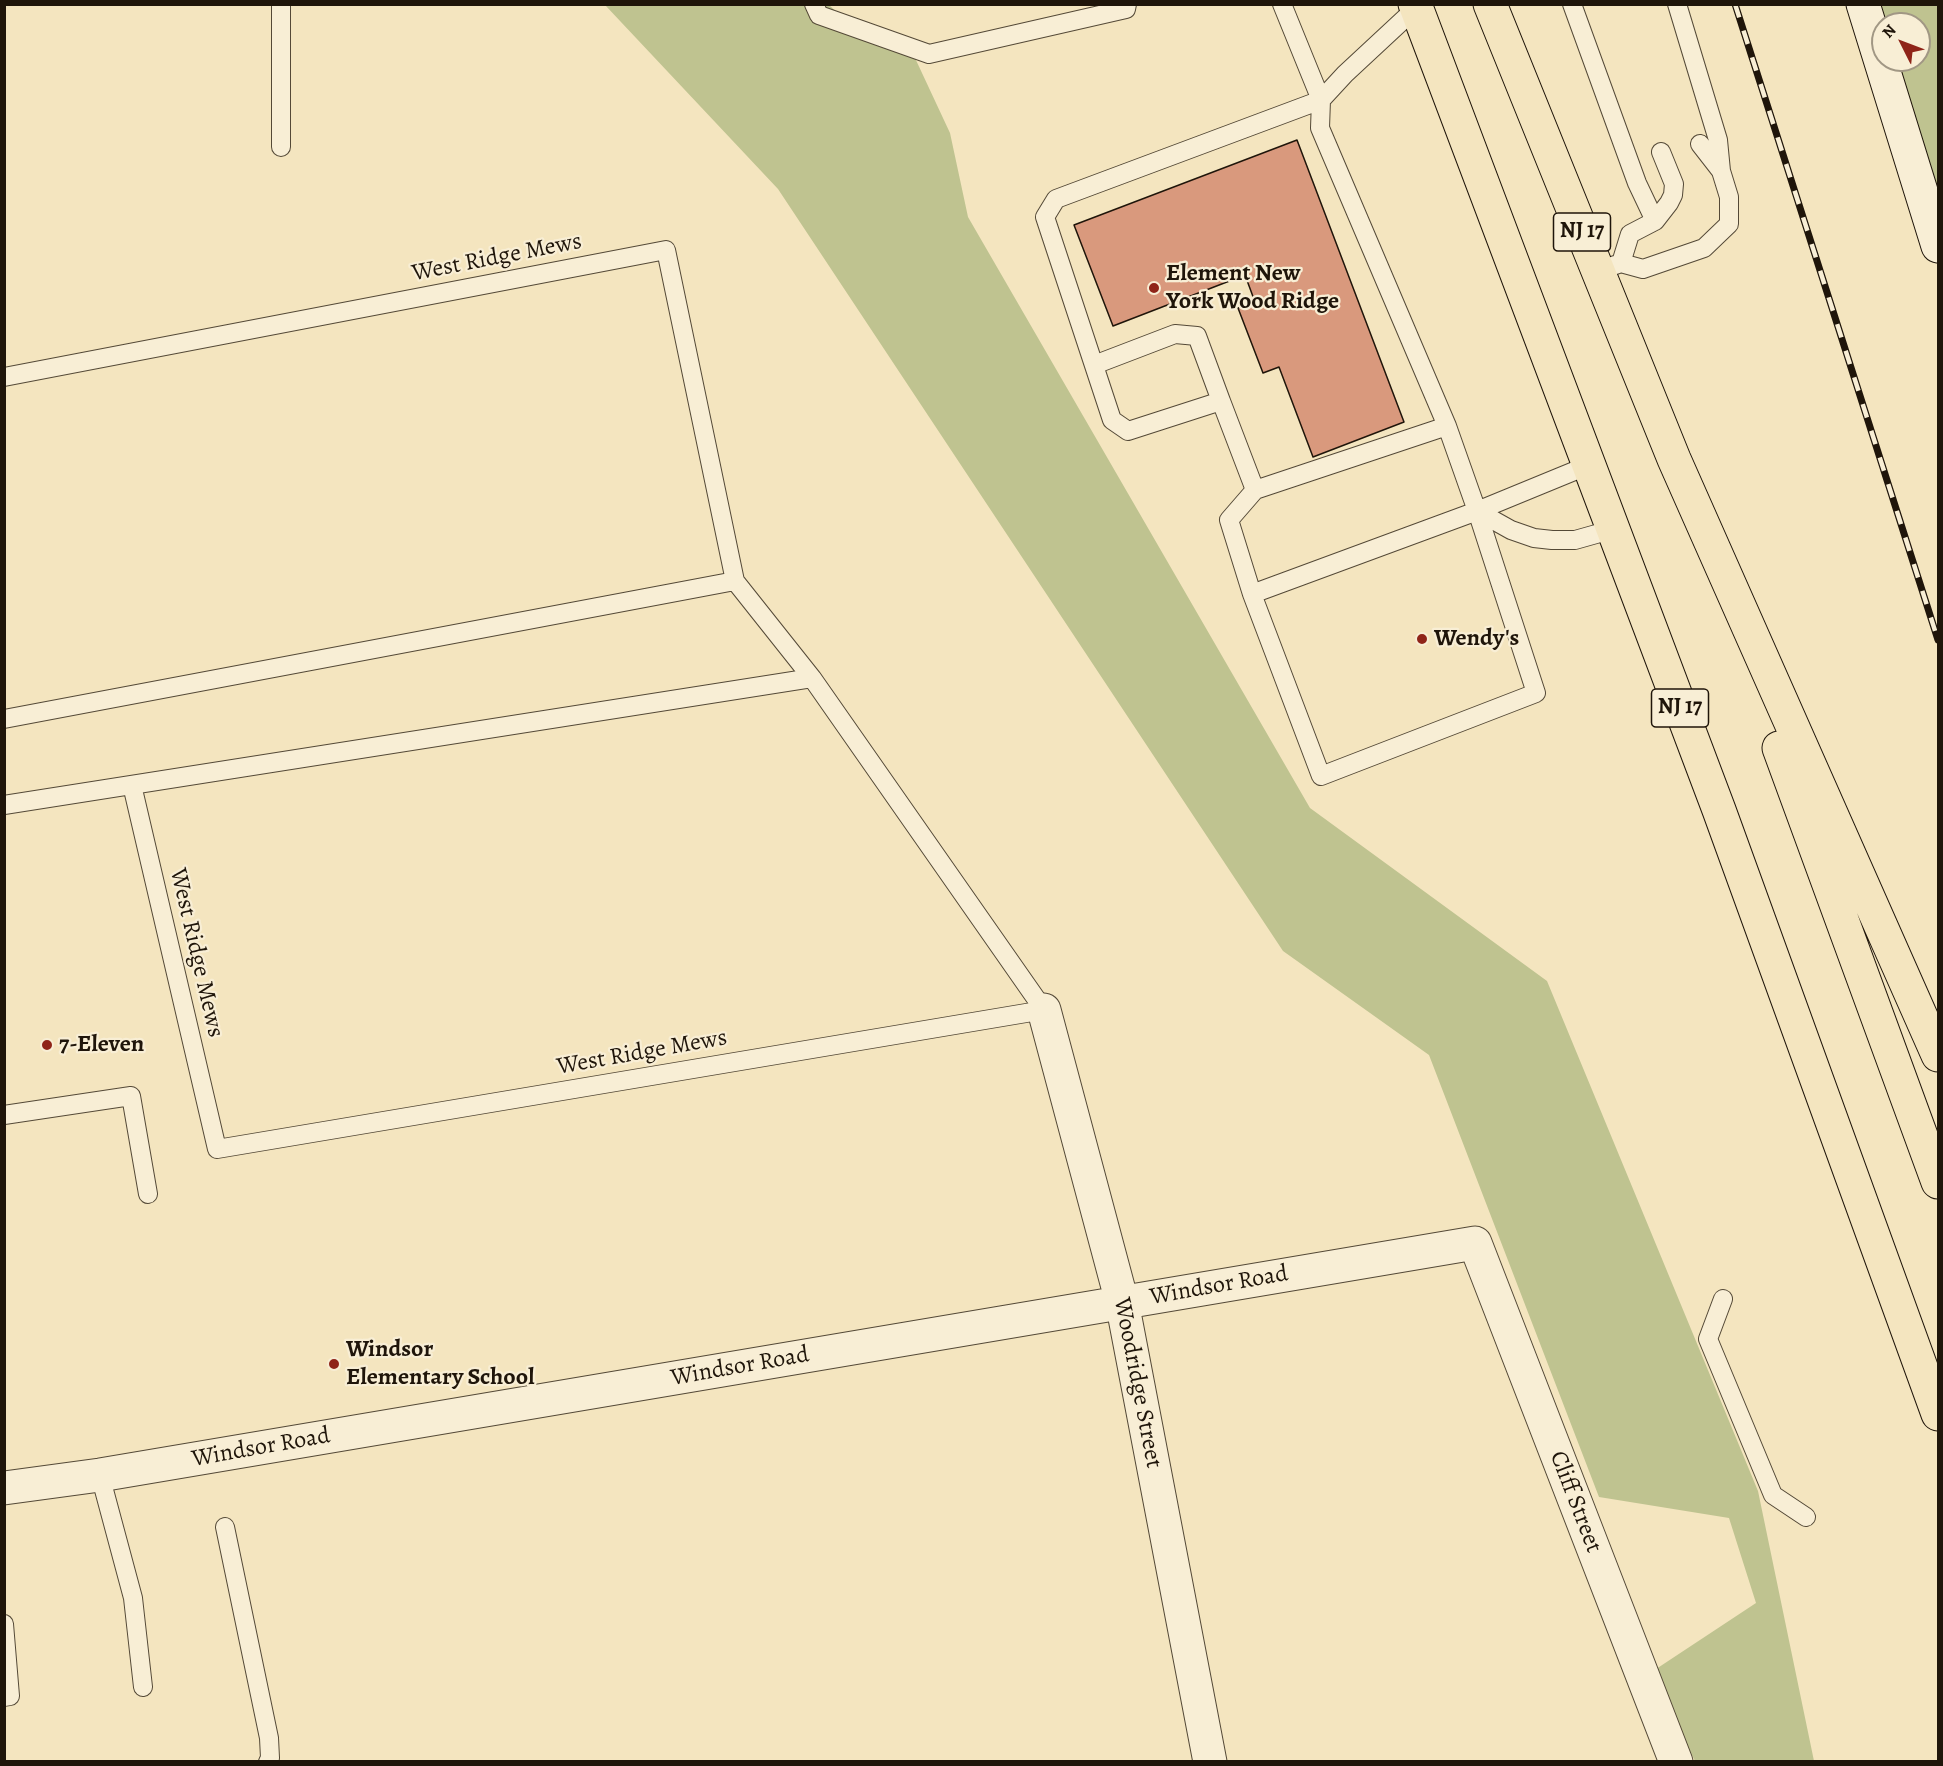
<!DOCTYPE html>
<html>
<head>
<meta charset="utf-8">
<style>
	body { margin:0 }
	#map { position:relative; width:1943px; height:1766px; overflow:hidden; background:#f4e5bf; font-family:Alegreya,serif }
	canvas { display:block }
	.frame { position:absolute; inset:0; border:6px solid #1f150a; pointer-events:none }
	.north { position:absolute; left:1871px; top:12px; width:60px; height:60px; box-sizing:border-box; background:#f8eed5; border:2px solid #a19784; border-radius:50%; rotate:312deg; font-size:16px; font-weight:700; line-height:24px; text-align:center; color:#1f150a }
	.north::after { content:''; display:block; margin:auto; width:21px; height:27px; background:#8f2418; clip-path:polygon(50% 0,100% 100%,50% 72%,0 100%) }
</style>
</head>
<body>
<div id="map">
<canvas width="1943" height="1766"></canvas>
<div class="frame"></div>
<div class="north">N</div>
</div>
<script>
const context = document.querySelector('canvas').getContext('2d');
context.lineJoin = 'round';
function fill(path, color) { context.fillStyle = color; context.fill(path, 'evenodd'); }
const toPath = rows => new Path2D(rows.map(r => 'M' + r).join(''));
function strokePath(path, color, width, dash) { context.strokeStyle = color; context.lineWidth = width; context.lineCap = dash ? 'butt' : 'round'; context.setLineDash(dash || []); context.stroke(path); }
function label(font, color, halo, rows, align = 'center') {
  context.font = font + ' Alegreya,serif'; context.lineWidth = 4.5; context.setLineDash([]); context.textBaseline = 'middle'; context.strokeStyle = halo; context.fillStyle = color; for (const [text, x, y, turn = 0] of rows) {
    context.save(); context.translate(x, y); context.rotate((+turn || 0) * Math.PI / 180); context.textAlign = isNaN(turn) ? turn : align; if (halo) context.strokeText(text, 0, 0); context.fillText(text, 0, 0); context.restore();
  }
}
const green = toPath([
	[605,5,829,5,867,40,908,43,950,133,968,217,1310,808,1547,981,1758,1491,1814,1761,1695,1761,1650,1673,1756,1603,1729,1518,1599,1497,1429,1055,1283,951,778,189],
	[1863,5,1938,5,1938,246],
	[1883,24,1919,24,1919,60,1883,60]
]);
const building = toPath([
	[1297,140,1404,422,1313,457,1279,367,1263,373,1238,308,1255,302,1245,275,1113,326,1074,225,1297,140]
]);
const lane = toPath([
	[281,4,281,147],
	[814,4,819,15,929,54,1126,9,1127,4],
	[1282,4,1321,100,1056,199,1045,217,1112,420,1128,431,1221,401,1255,490,1447,426],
	[1572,4,1637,183,1655,221],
	[1416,8,1345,74,1321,100,1320,128,1447,426,1477,511,1536,693,1321,776,1252,594,1477,511,1589,465],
	[1700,144,1721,171],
	[1621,263,1630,234,1655,221,1669,203,1673,195,1674,184,1661,152],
	[1598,271,1621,263,1643,269,1704,248,1729,224,1729,197,1721,171,1718,140,1677,4],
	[1094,365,1175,334,1197,336,1221,401],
	[4,377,666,250,735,581,812,678,1044,1010,217,1149,132,785],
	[1477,511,1511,530,1534,538,1552,540,1575,540,1614,529],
	[1252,594,1229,520,1255,490],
	[4,719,735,581],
	[4,805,812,678],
	[4,1115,131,1096,148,1194],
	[1723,1299,1708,1339,1773,1495,1806,1517],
	[100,1475,133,1598,143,1687],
	[225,1527,269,1738,270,1758,268,1762],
	[4,1624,10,1696,4,1697]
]);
const street = toPath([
	[1044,1010,1122,1302,1210,1762],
	[4,1488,100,1475,1475,1243,1676,1762]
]);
const secondary = toPath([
	[1863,4,1938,246]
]);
const highway = toPath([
	[1415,4,1719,810,1938,1414],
	[1490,4,1674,459,1938,1055],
	[1779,748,1938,1182]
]);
const rail = toPath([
	[1735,4,1938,640]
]);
const markers = [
	[1154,288,6,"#8f2418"],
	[1422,639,6,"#8f2418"],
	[47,1045,6,"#8f2418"],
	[334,1364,6,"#8f2418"]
];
const shields = [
	[1582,232,57],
	[1680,708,57]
];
const shieldNames = [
	["NJ 17",1582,232],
	["NJ 17",1680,708]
];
const streetNames = [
	["West Ridge Mews",497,258,-11],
	["West Ridge Mews",196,953,77],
	["West Ridge Mews",642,1053,-10],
	["Windsor Road",1219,1286,-10],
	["Windsor Road",740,1367,-10],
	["Woodridge Street",1137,1383,79],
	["Windsor Road",261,1448,-10],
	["Cliff Street",1575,1502,69]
];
const poiNames = [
	["Element New",1166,274],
	["York Wood Ridge",1166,302],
	["Wendy's",1434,639],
	["7-Eleven",59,1045],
	["Windsor",346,1350],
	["Elementary School",346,1378]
];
fill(green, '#bfc390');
fill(building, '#d9997d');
strokePath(building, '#1f150a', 1.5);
strokePath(lane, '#544937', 20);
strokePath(street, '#544937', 35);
strokePath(secondary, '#1f150a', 35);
strokePath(highway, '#1f150a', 35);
strokePath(lane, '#f8eed5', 18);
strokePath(street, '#f8eed5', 33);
strokePath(secondary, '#f8eed5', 33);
strokePath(highway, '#f4e5bf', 33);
strokePath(rail, '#1f150a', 7);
strokePath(rail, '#f8eed5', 4.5, [14]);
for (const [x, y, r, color] of markers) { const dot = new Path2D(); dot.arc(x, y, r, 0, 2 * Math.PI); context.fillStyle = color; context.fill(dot); strokePath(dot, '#f8eed5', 2); }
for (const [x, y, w] of shields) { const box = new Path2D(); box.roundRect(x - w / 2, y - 19, w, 38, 4.5); context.fillStyle = '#f8eed5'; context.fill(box); strokePath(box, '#1f150a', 1.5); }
label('bold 22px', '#1f150a', null, shieldNames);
label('24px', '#1f150a', '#f8eed5', streetNames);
label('bold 24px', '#1f150a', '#f8eed5', poiNames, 'left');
</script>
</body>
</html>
